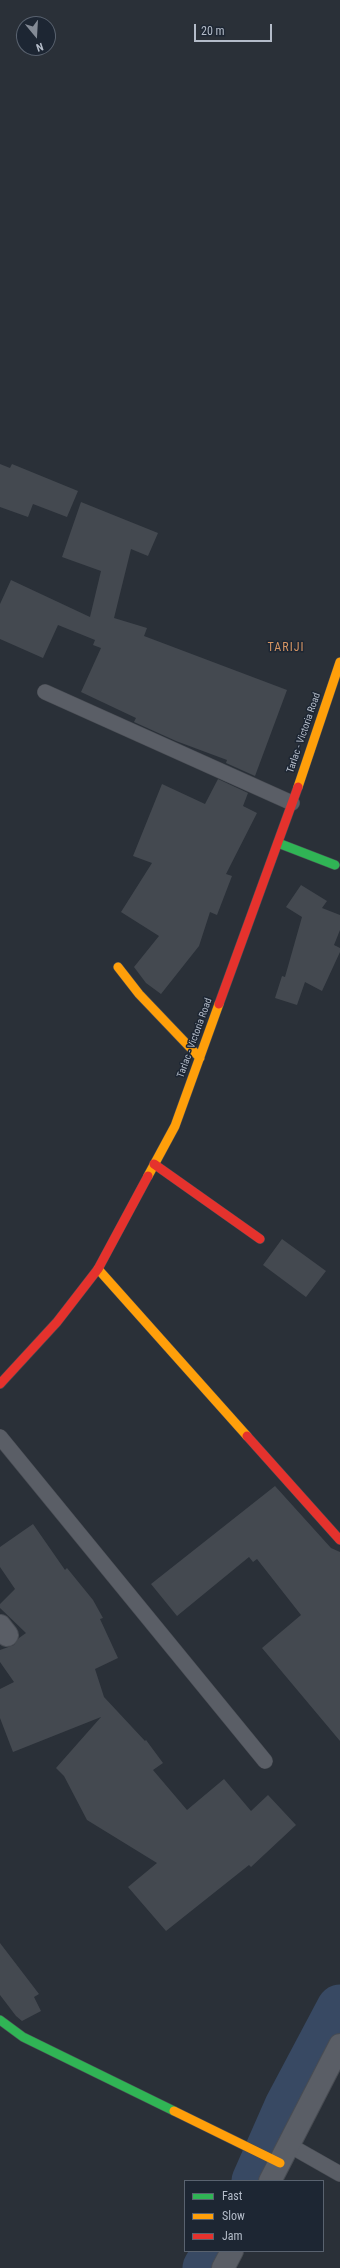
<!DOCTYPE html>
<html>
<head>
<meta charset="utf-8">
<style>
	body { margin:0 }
	#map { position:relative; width:340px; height:2268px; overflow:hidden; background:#2a3038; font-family:"Roboto Condensed",sans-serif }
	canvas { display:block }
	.legend { position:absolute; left:184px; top:2180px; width:140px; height:72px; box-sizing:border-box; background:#1d2633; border:1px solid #59626f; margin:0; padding:5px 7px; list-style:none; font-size:12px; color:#b4bcc9 }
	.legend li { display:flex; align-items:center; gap:8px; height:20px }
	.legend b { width:20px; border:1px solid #59626f }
	.north { position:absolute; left:16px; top:16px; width:40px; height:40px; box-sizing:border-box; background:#1d2633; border:1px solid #59626f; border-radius:50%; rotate:162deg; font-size:11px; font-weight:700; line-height:16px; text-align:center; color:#b4bcc9 }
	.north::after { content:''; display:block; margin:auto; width:14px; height:18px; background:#848b96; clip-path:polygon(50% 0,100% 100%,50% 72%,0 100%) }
	.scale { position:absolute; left:194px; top:24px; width:78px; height:18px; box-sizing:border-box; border:2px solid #b4bcc9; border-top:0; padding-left:5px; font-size:12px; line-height:14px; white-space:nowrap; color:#b4bcc9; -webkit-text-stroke:3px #1d2633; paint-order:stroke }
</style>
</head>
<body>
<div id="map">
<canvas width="340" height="2268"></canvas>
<ul class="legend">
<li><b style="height:5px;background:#30b455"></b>Fast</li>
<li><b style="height:5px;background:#ff9f0a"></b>Slow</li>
<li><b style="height:5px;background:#e5322d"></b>Jam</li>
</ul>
<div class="north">N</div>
<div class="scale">20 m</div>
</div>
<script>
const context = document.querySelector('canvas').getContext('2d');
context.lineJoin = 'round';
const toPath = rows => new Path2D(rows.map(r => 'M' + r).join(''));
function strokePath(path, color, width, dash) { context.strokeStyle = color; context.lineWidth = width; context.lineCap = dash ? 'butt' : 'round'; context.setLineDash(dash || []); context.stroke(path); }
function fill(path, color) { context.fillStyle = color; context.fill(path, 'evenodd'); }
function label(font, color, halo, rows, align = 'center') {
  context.font = font + ' "Roboto Condensed",sans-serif'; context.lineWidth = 3; context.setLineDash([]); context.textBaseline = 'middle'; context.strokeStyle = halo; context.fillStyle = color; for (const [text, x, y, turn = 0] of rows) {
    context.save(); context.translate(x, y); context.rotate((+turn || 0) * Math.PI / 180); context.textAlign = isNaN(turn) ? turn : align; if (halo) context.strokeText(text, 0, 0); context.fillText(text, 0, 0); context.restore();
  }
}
const river = toPath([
	[255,2181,288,2106,340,2008],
	[206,2268,216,2251]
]);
const building = toPath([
	[0,464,10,468,12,464,78,491,67,517,33,504,28,517,0,507],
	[81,502,158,533,148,556,131,549,114,618,147,628,144,636,287,690,255,776,226,763,227,760,176,741,134,722,136,718,81,692,101,648,93,645,95,640,58,625,43,658,0,639,0,604,11,580,90,617,101,571,62,557],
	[218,779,248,793,243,806,257,813,226,874,232,876,217,915,210,912,199,946,161,994,146,983,134,967,159,936,121,912,152,863,133,856,162,784,205,804],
	[301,885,327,901,322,908,340,915,340,930,334,945,340,948,340,952,322,991,305,982,297,1005,275,998,282,976,285,977,302,917,286,907],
	[282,1239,326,1271,306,1297,263,1265],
	[275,1486,331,1548,340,1552,340,1741,262,1648,301,1615,257,1559,253,1562,249,1557,177,1616,151,1584],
	[33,1524,65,1570,67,1568,93,1600,103,1618,100,1619,118,1658,95,1669,104,1697,145,1741,146,1740,163,1763,153,1770,187,1810,224,1779,251,1811,268,1795,296,1825,251,1867,249,1865,166,1931,128,1887,157,1863,87,1820,64,1776,56,1768,101,1717,13,1752,0,1718,0,1689,14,1682,0,1662,0,1650,14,1645,19,1638,26,1633,0,1608,0,1604,15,1589,0,1567,0,1547],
	[0,1943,39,1994,34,1997,41,2011,22,2021,16,2016,0,1995]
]);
const lane = toPath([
	[45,692,292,803],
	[0,1437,265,1761],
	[289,2145,340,2174]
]);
const street = toPath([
	[0,1626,7,1635],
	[270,2181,340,2045],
	[223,2268,232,2251]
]);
const fast = toPath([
	[278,843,335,865],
	[0,2020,23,2037,174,2111]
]);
const slow = toPath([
	[298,787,340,662],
	[118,967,139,994,200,1058],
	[148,1176,175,1126,219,1004],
	[98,1269,247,1436],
	[174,2111,280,2163]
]);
const jam = toPath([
	[219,1004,298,787],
	[154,1164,260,1239],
	[0,1384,57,1322,98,1269,148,1176],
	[247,1436,340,1540]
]);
const streetNames = [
	["Tarlac - Victoria Road",304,733,-71],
	["Tarlac - Victoria Road",195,1038,-70]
];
const quarterNames = [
	["TARIJI",286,648]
];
strokePath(river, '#384963', 47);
fill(building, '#444950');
strokePath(lane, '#484c53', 16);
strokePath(street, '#484c53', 24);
strokePath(fast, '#484c53', 10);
strokePath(slow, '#484c53', 10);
strokePath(jam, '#484c53', 10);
strokePath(lane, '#5a5e66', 15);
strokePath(street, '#5a5e66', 22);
strokePath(fast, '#30b455', 9);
strokePath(slow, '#ff9f0a', 9);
strokePath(jam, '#e5322d', 9);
label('10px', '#b4bcc9', '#1d2633', streetNames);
context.letterSpacing = '1px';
label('12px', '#d59563', '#1d2633', quarterNames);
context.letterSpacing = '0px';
</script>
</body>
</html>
